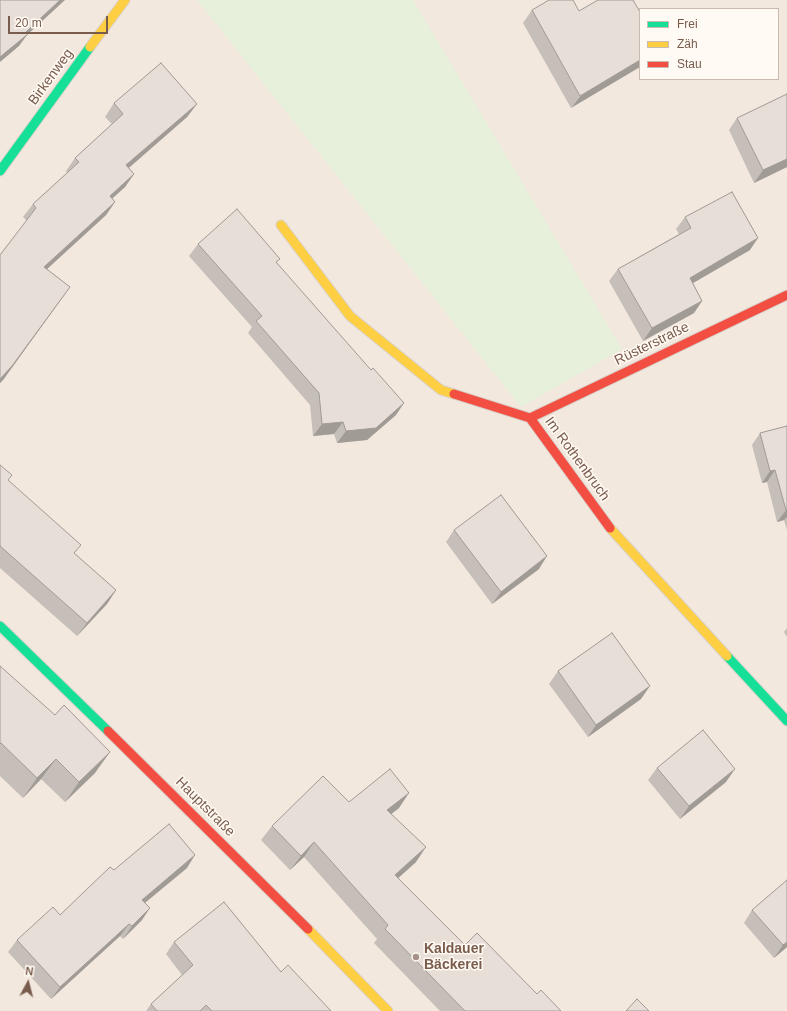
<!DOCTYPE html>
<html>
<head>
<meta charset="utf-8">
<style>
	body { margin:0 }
	#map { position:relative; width:787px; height:1011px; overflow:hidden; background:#f9f5f0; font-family:Arial,sans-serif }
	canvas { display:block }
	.legend { position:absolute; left:639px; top:8px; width:140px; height:72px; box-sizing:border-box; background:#fffaf3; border:1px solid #cabbb1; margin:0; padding:5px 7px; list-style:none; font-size:12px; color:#7a5c4d }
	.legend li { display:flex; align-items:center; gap:8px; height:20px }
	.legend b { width:20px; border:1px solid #cabbb1 }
	.north { position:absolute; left:8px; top:963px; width:40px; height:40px; -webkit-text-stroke:3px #fffaf3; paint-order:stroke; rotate:7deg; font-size:11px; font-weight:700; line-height:16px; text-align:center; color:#7a5c4d }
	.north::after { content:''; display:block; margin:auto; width:14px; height:18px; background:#7a5c4d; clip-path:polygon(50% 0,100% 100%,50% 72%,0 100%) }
	.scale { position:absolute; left:8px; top:16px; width:100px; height:18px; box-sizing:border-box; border:2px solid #7a5c4d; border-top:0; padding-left:5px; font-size:12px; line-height:14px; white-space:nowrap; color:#7a5c4d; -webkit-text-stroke:3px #fffaf3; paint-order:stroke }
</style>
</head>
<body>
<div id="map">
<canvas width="787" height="1011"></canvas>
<ul class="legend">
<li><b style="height:5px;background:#16e098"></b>Frei</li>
<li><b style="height:5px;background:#ffcf43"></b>Zäh</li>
<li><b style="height:5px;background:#f24e42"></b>Stau</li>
</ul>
<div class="north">N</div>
<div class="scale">20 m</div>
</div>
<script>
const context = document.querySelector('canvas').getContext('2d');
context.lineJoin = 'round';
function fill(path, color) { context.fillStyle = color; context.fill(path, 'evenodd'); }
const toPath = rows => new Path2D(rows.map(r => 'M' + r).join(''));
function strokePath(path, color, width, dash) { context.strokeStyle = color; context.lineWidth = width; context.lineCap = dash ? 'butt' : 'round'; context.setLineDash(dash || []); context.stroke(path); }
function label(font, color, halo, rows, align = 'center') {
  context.font = font + ' Arial,sans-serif'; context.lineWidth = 3; context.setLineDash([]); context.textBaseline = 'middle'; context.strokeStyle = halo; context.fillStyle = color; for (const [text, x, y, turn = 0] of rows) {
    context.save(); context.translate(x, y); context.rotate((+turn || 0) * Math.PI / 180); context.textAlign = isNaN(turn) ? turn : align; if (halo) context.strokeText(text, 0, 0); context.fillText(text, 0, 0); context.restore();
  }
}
const residential = toPath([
	[0,0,787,0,787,1011,0,1011],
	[640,9,778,9,778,79,640,79]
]);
const green = toPath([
	[197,0,413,0,622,349,521,407]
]);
const fast = toPath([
	[0,171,90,47],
	[0,626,108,731],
	[727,656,787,721]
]);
const slow = toPath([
	[90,47,125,0],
	[281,225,350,316,441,390,454,394],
	[610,528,727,656],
	[308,929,388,1011]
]);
const jam = toPath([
	[454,394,530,418,610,528],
	[530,418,787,295],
	[108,731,308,929]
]);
const wall = toPath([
	[532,10,579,11,640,12,571,108,523,23],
	[114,103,197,104,187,117,129,168,134,174,125,187,112,199,115,202,106,215,47,269,70,287,3,380,0,383,0,255,27,221,23,217,33,204,67,173,66,171,75,158,112,124,105,117],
	[737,118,787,167,754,183,729,130],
	[685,217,750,250,693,283,702,301,694,313,643,341,609,281,618,269,679,234,676,229],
	[198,244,277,263,396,415,367,440,337,443,334,434,313,436,310,405,248,333,252,327,189,256],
	[787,426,787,530,784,520,777,522,767,482,762,483,752,445,760,433],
	[0,465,8,481,75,554,116,590,107,604,77,636,0,568],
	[454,530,539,569,492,604,446,542],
	[787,628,787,637,784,632],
	[0,666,95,773,65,802,41,779,23,798,0,776],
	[558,671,641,699,588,737,549,684],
	[657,768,726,782,680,819,648,780],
	[349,802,399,808,391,814,416,862,398,878,465,945,537,994,561,1011,440,1011,374,943,377,939,304,857,290,870,261,840,272,826],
	[187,868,145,902,142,920,123,939,120,936,51,999,8,952,17,940,60,915,114,870],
	[752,910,787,947,774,958,744,923],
	[174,942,281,972,331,1011,146,1011,151,1004,182,975,166,954]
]);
const shadedWall = toPath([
	[60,0,65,0,27,35,19,46,0,62,0,57,26,32],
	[640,60,640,67,571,108,580,96],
	[197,104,187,117,117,178,126,165],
	[787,159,787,167,754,183,763,170],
	[134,174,125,187,100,209,110,196],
	[115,202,106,215,35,280,44,267],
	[758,238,750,250,681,290,690,278],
	[70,287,3,380,0,383,0,379],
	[702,301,694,313,643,341,652,328],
	[404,403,396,415,367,440,337,443,346,431],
	[343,422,334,434,313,436,322,424],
	[775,470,767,482,762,483,770,471],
	[787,509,787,517,784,520,777,522,786,510],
	[547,556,539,569,492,604,501,592],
	[116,590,107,604,77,636,87,623],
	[650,686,641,699,588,737,596,725],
	[110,752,95,773,65,802,79,782],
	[56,759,41,779,23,798,37,778],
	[735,769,726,782,680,819,689,806],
	[409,793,399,808,377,825,387,810],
	[314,842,304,857,290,870,301,856],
	[426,847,416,862,385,890,395,875],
	[195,855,187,868,134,912,142,900],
	[150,908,142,920,123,939,132,926],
	[129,924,120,936,51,999,60,987],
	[787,942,787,947,774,958,783,945]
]);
const building = toPath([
	[0,0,60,0,26,32,28,34,0,57,0,0],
	[549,0,573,0,579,11,598,0,633,0,640,12,640,60,580,96,532,10,549,0],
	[161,63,197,104,126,165,134,174,110,196,115,202,44,267,70,287,12,366,0,379,0,255,36,208,33,204,79,162,75,158,123,114,114,103,161,63],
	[787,94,787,159,763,170,737,118,787,94],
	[732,192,758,238,690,278,702,301,652,328,618,269,691,228,685,217,732,192],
	[237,209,280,259,276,262,371,370,373,368,404,403,376,428,346,431,343,422,322,424,319,393,256,321,262,316,198,244,237,209],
	[787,426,787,509,786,510,775,470,770,471,760,433,787,426],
	[0,465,12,475,8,480,81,545,74,553,116,590,87,623,0,546,0,465],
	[501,495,547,556,501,592,454,530,501,495],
	[612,633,650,686,596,725,558,671,612,633],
	[0,666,55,715,64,705,110,752,79,782,56,759,37,778,1,743,0,744,0,666],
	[703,730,735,769,689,806,657,768,703,730],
	[390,769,409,793,387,810,426,847,395,875,465,945,477,933,537,994,541,990,561,1011,465,1011,385,929,388,925,314,842,301,856,272,826,323,776,349,802,390,769],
	[169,824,195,855,142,900,150,908,132,926,129,924,60,987,17,940,53,907,60,915,110,867,114,870,169,824],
	[787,880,787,942,783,945,752,910,787,880],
	[224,902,281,972,288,965,331,1011,212,1011,206,1005,200,1011,157,1011,151,1004,193,965,174,942,224,902],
	[637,999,649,1011,626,1011,637,999]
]);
const markers = [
	[416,957,4,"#a69286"]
];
const streetNames = [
	["Birkenweg",51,77,-54],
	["Rüsterstraße",652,344,-26],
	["Im Rothenbruch",577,459,54],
	["Hauptstraße",205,807,45]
];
const poiNames = [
	["Kaldauer",424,949],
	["Bäckerei",424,965]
];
fill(residential, '#f2e8de');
fill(green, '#e7f0db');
strokePath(fast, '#d9d2cb', 11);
strokePath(slow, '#d9d2cb', 11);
strokePath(jam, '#d9d2cb', 11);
strokePath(fast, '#16e098', 9);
strokePath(slow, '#ffcf43', 9);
strokePath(jam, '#f24e42', 9);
fill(wall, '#c6bfb9');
fill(shadedWall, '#a19b96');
fill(building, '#e6ded7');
strokePath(building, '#a19b96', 1);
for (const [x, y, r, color] of markers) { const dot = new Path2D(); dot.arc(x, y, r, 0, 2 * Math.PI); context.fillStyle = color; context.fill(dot); strokePath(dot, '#fffaf3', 1.5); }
label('14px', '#7a5c4d', '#fffaf3', streetNames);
label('bold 14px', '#7a5c4d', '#fffaf3', poiNames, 'left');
</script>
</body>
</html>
